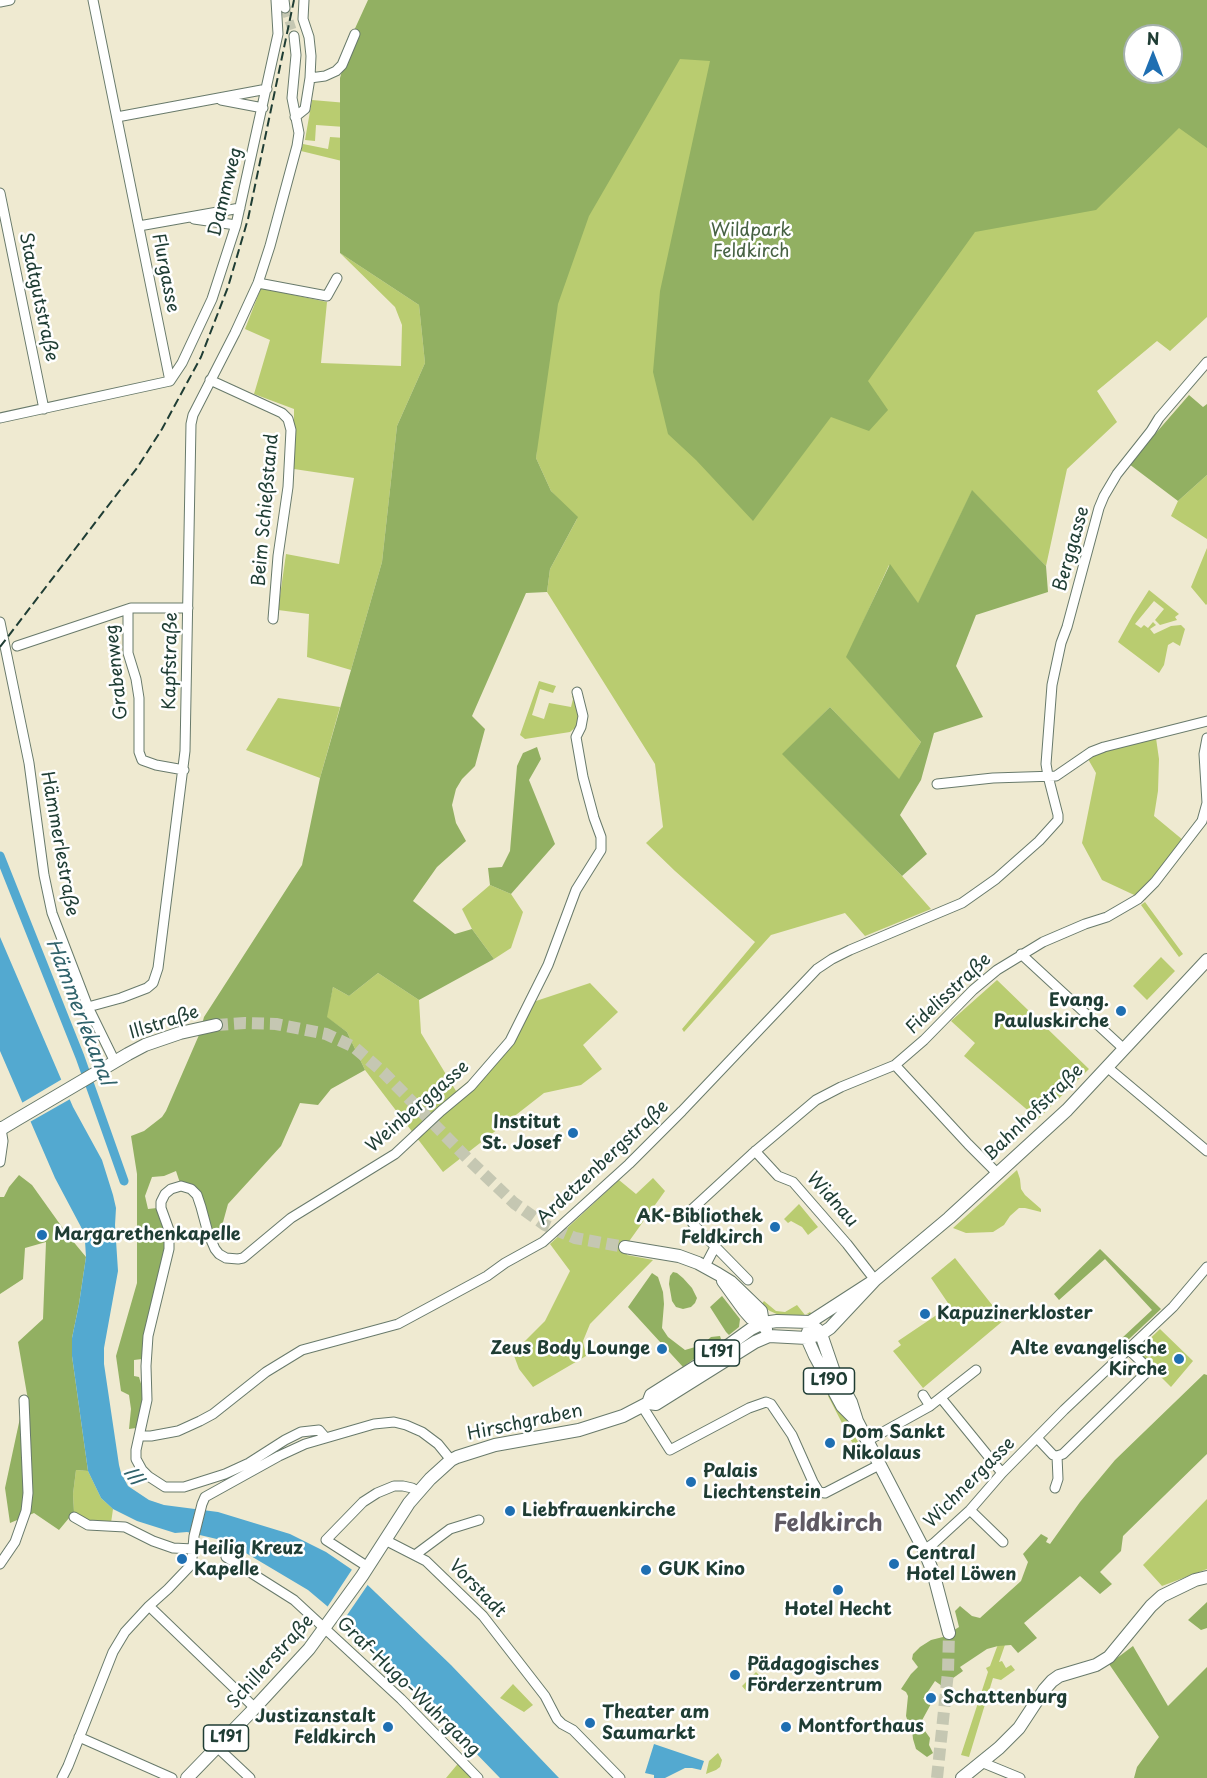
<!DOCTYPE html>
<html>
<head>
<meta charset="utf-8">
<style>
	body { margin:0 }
	#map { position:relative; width:1207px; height:1778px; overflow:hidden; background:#efead1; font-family:"Playpen Sans",sans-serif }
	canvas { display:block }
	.north { position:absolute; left:1123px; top:24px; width:60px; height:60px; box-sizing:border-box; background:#fff; border:2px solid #a5b1ae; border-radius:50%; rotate:0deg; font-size:16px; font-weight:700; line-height:24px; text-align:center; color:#1f3d34 }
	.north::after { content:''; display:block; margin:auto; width:21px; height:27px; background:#1f6fb2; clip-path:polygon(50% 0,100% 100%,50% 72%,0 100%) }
</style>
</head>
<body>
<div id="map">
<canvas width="1207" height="1778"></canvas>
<div class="north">N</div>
</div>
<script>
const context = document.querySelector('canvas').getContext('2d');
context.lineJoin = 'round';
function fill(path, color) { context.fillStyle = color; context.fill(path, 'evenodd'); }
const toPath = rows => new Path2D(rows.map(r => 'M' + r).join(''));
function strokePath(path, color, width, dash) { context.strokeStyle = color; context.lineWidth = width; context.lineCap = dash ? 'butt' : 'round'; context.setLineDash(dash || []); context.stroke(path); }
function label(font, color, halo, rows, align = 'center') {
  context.font = font + ' "Playpen Sans",sans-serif'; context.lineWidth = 5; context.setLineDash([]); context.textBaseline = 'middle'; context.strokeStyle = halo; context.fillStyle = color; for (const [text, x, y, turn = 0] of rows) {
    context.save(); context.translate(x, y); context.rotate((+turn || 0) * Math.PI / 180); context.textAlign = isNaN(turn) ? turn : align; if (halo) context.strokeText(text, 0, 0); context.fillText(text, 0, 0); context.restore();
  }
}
const green = toPath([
	[1207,0,1207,317,1170,351,1157,341,1097,391,1117,422,1067,469,1046,566,972,491,918,604,889,565,847,657,921,742,899,780,830,707,783,754,902,876,931,909,865,936,845,913,771,935,684,1032,682,1029,755,942,675,871,646,843,663,827,655,764,547,592,550,569,577,519,551,491,536,458,553,259,659,58],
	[1135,36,1171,36,1171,72,1135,72],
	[312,100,347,103,346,162,301,151,303,144,328,149,330,137,345,138,345,127,316,125,315,141,305,140],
	[340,253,419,305,425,363,397,426,382,562,351,670,307,657,309,614,278,610,286,554,339,564,354,478,294,469,294,409,254,394,270,340,245,329,261,288,327,302,321,363,401,366,402,325,395,307],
	[1207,475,1207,539,1171,516,1178,501],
	[1207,548,1207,604,1206,605,1191,587],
	[1149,590,1179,614,1175,617,1177,620,1160,625,1155,620,1164,609,1154,601,1135,624,1141,628,1144,625,1148,628,1153,622,1156,625,1150,629,1154,634,1171,626,1181,625,1185,629,1180,646,1173,642,1168,645,1164,665,1159,673,1118,642,1133,615],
	[539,681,556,686,553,693,540,689,532,715,544,719,549,703,571,707,573,699,572,696,575,696,579,714,577,726,570,732,525,739,520,735],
	[278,698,340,707,320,778,246,750],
	[1156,738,1159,759,1158,791,1154,816,1189,845,1145,900,1102,880,1082,843,1096,773,1088,759,1099,753],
	[490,885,511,894,523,912,511,948,494,959,472,929,462,909],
	[1145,902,1183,954,1179,957,1141,905],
	[1161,957,1175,971,1147,1000,1133,986],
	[378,973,419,1000,421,1033,456,1091,475,1076,507,1039,524,1005,590,983,618,1012,583,1045,602,1069,581,1085,544,1093,443,1172,365,1070,347,1032,326,1017,333,987,349,996],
	[997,980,1089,1069,1038,1119,964,1056,975,1043,951,1021],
	[1017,1170,1020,1179,1021,1189,1025,1195,1041,1209,1041,1212,1025,1208,1019,1208,1010,1216,1004,1225,993,1232,966,1233,953,1228],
	[653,1178,665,1191,625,1247,627,1255,653,1260,590,1324,583,1341,586,1356,533,1387,519,1369,513,1353,545,1321,570,1271,550,1244,619,1180,636,1194],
	[799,1204,818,1227,808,1235,802,1227,791,1221,788,1223,784,1219],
	[955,1258,1004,1320,923,1388,893,1351,901,1345,898,1341,950,1306,931,1278],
	[764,1301,776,1311,785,1312,797,1305,805,1315,810,1312,812,1314,792,1316,779,1315,770,1311,761,1305],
	[1160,1329,1193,1361,1171,1387,1136,1352],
	[833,1393,860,1446,855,1448,828,1396],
	[76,1470,88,1471,101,1498,113,1509,111,1523,90,1523,78,1516,74,1512,73,1494],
	[1207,1499,1207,1569,1162,1586,1143,1565],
	[1008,1617,1014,1619,999,1662,1002,1661,1006,1668,1011,1665,1015,1670,1001,1680,993,1678,969,1757,961,1755,988,1672,986,1668,990,1666],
	[756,1672,762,1678,747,1692,742,1686],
	[513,1684,533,1705,524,1712,500,1698],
	[718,1753,722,1760,720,1767,716,1770,706,1774,709,1761],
	[461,1760,478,1778,446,1778]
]);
const forest = toPath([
	[368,0,1207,0,1207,148,1179,128,1096,210,975,232,868,381,888,410,869,431,831,417,753,521,696,460,668,434,653,372,660,291,710,61,680,59,589,216,558,304,536,458,551,491,578,517,550,569,547,592,526,593,472,716,485,729,475,766,462,779,456,789,452,805,456,823,466,841,437,867,413,901,455,934,472,929,494,959,419,1000,378,973,349,996,333,987,327,1017,347,1032,365,1070,331,1089,318,1105,300,1103,281,1146,228,1204,217,1244,212,1232,205,1206,180,1183,176,1171,164,1176,152,1177,145,1196,148,1209,157,1208,165,1231,165,1249,142,1359,134,1360,134,1376,139,1377,142,1387,142,1400,136,1428,129,1429,131,1409,129,1395,121,1391,116,1356,137,1283,137,1174,131,1136,144,1131,162,1117,166,1111,199,1035,204,1017,302,865,320,778,382,562,397,426,425,363,419,305,340,253,340,78,352,35],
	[1135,36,1171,36,1171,72,1135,72],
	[1189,395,1203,407,1207,404,1207,475,1178,501,1129,464],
	[972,490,1046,566,1048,592,976,615,956,666,983,717,934,733,921,780,900,815,927,854,902,876,782,754,830,707,899,779,921,742,846,657,890,564,918,603],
	[537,747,541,759,529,780,555,844,511,894,490,885,488,868,502,867,510,851,517,766,523,753],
	[19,1175,32,1185,67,1234,86,1257,79,1304,72,1338,72,1356,88,1471,76,1470,73,1494,74,1512,59,1530,34,1513,10,1523,5,1488,20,1418,28,1400,18,1342,43,1319,46,1242,25,1248,23,1279,0,1294,0,1197,4,1197,9,1187],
	[1100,1249,1161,1309,1111,1356,1107,1352,1152,1310,1105,1259,1059,1300,1054,1294],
	[673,1272,677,1273,683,1278,692,1288,697,1298,695,1303,691,1307,683,1309,676,1307,672,1301,669,1284,670,1276],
	[652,1273,658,1277,663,1292,664,1304,662,1328,668,1337,685,1350,702,1345,711,1337,720,1336,721,1339,683,1367,628,1307],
	[722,1296,740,1319,739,1327,729,1335,726,1332,710,1307],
	[1204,1374,1207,1375,1207,1454,1123,1536,1121,1551,1100,1572,1112,1584,1100,1594,1080,1576,1024,1623,1037,1638,1018,1653,1011,1645,998,1646,987,1649,960,1667,963,1671,942,1686,935,1681,923,1699,932,1702,920,1724,930,1738,929,1745,933,1753,927,1757,916,1749,913,1739,912,1730,914,1728,908,1722,906,1716,908,1696,906,1692,901,1689,911,1674,918,1667,912,1659,913,1654,920,1647,931,1640,943,1637,959,1627,955,1611,960,1606,972,1616,980,1618,1021,1581,1028,1562,1023,1554,1041,1534,1048,1538,1046,1542,1050,1544,1080,1502,1115,1460],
	[1207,1602,1207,1628,1201,1630,1188,1620],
	[1133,1646,1168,1706,1207,1667,1207,1778,1134,1778,1137,1767,1159,1737,1109,1664]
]);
const water = toPath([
	[0,937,73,1107,102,1160,113,1195,116,1208,115,1225,118,1271,104,1348,104,1364,119,1465,121,1473,128,1486,149,1500,164,1505,218,1512,290,1534,326,1552,351,1569,451,1665,559,1778,500,1778,400,1675,327,1606,308,1590,229,1543,221,1540,187,1532,175,1533,137,1521,113,1509,101,1498,88,1471,72,1356,72,1338,79,1304,86,1257,85,1241,81,1227,55,1178,0,1051],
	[654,1744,704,1761,701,1770,692,1768,685,1768,665,1778,654,1778,654,1775,645,1773]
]);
const pier = toPath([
	[64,1078,72,1098,28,1123,20,1104],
	[353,1568,369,1583,341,1624,326,1609]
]);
const canal = toPath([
	[0,856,80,1057,124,1181]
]);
const minorTunnel = toPath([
	[285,8,294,36]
]);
const majorTunnel = toPath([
	[216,1025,245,1023,276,1024,326,1034,354,1047,383,1072,468,1159,514,1203,545,1225,575,1238,625,1247],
	[937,1778,948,1672,949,1633]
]);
const minor = toPath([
	[284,0,285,8],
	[0,2,10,0],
	[310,78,325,76,336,71,342,65,355,34],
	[221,100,263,108],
	[117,117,267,89],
	[295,117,305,109,310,78,311,56,309,37,303,19,304,0],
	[0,193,44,409],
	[194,219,236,225],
	[139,226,240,208],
	[258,283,327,296,337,278],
	[210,380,282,413,288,419,291,430,288,487,278,556,273,619],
	[170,381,182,363,212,299,236,225,278,34,276,0],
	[0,418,170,381,93,0],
	[128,609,128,653,136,679,139,698,139,752,142,760,156,765,184,770],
	[0,622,29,763,44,875,52,913,88,1007,115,1062],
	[17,646,131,608,188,608],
	[937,784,993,778,1056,776,1091,752,1104,747,1207,721],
	[1021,954,1124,1049],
	[88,1007,121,998,147,988,153,983,158,968,185,751,191,424,193,415,235,333,258,283,270,246,297,146,299,133,292,98,296,55,294,36],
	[895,1065,968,1144,998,1174],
	[1107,1067,1207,1151],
	[755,1151,778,1176,793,1182,847,1244,875,1280],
	[0,1162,3,1141,1,1129],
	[705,1266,715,1247],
	[748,1280,694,1225,689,1218,689,1212,752,1154,816,1100,841,1087,895,1065,924,1040,973,990,997,970,1043,942,1085,924,1107,917,1138,899,1155,882,1202,821,1207,803,1204,754,1207,738],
	[923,1395,930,1406],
	[941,1398,1002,1473],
	[642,1406,670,1450,749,1408,766,1402,771,1404,792,1435,813,1482,819,1492,825,1493,879,1465],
	[140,1436,151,1436,178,1431,200,1421,213,1414,266,1372,302,1350,398,1324,487,1276,505,1263,543,1242,629,1164,682,1111,817,969,832,959,850,950,962,903,996,879,1039,841,1058,820,1058,815,1048,776,1046,764,1052,685,1061,643,1067,627,1099,508,1104,496,1117,474,1151,431,1159,418,1207,362],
	[325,1437,319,1430,301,1432,285,1440,249,1463,225,1474,184,1487,165,1487,148,1476,142,1470,136,1459,136,1450,147,1400,146,1366,148,1336,169,1249,169,1230,161,1208,161,1202,165,1194,171,1189,181,1186,191,1189,197,1195,201,1207,208,1233,215,1249,219,1254,226,1258,238,1259,243,1258,291,1218,395,1154,441,1111,471,1086,510,1041,548,965,576,890,601,850,601,837,594,818,583,777,576,737,581,727,583,716,577,692],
	[1037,1438,1053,1455,1057,1456,1063,1454,1147,1372,1148,1368,1128,1349],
	[867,1441,930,1406,976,1370],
	[1055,1488,1058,1479,1057,1456],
	[970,1510,1003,1542],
	[74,1517,88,1525,125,1527,153,1541,173,1548,193,1549],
	[385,1540,426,1561,483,1616,545,1696,557,1719,562,1724,573,1730,620,1778],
	[924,1550,934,1543,970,1510,1002,1473,1064,1410,1173,1307,1207,1267],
	[415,1555,450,1529,479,1520],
	[226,1557,294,1600,401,1699,478,1778],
	[0,1564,15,1542,26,1511,28,1493,24,1400],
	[368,1567,326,1540,363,1502,377,1493,394,1486,403,1486,412,1488,419,1492],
	[149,1606,255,1708],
	[79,1737,172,1778],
	[217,1747,250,1778],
	[981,1762,1020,1778],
	[62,1778,68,1766,113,1652,125,1632,149,1606,168,1589,189,1567,192,1558,194,1536,202,1504,205,1497,279,1456,305,1444,374,1424,394,1422,406,1425,422,1432,438,1444,451,1460]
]);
const major = toPath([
	[0,1128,1,1129,16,1120,128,1054,145,1045,180,1033,216,1025],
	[625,1247,679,1256,698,1263,718,1274,731,1282,761,1311,763,1323,766,1329],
	[723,1281,744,1310,751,1318,763,1323],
	[817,1329,821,1334,833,1369,851,1402,857,1421,924,1550,933,1572,949,1633],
	[808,1332,807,1338,815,1356,842,1406,854,1418],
	[648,1403,656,1404,755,1342,769,1336,807,1338,821,1334,830,1328,875,1280,949,1218,1067,1110,1207,960],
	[187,1778,250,1713,309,1649,362,1576,409,1503,430,1479,451,1460,457,1457,495,1445,579,1430,623,1416,648,1403,651,1395,722,1350,751,1329,763,1323,777,1321,810,1322,875,1280],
	[962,1778,999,1748,1019,1728,1044,1690,1052,1681,1059,1676,1096,1665,1109,1657,1151,1606,1162,1596,1195,1580,1207,1577]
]);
const rail = toPath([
	[0,647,137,468,162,429,201,357,228,287,248,219,294,0]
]);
const markers = [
	[1121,1011,6,"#1f6fb2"],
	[573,1133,6,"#1f6fb2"],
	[775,1227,6,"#1f6fb2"],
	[42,1235,6,"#1f6fb2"],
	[925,1314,6,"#1f6fb2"],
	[662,1349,6,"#1f6fb2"],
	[1179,1359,6,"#1f6fb2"],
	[830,1443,6,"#1f6fb2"],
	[691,1482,6,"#1f6fb2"],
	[510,1511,6,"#1f6fb2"],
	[182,1559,6,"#1f6fb2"],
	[894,1564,6,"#1f6fb2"],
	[646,1570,6,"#1f6fb2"],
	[838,1590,6,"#1f6fb2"],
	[735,1675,6,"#1f6fb2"],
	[931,1698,6,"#1f6fb2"],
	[590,1723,6,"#1f6fb2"],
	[388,1727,6,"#1f6fb2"],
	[786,1727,6,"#1f6fb2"]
];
const shields = [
	[717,1353,45],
	[829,1381,51],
	[226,1738,45]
];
const shieldNames = [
	["L191",717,1353],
	["L190",829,1381],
	["L191",226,1738]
];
const streetNames = [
	["Dammweg",226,192,-76],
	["Flurgasse",165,273,79],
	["Stadtgutstraße",38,297,78],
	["Beim Schießstand",266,510,-85],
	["Berggasse",1072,549,-74],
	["Kapfstraße",171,661,-89],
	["Grabenweg",117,672,-96],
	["Hämmerlestraße",59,844,80],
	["Fidelisstraße",949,994,-43],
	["Illstraße",164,1023,-18],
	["Weinberggasse",418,1107,-41],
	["Bahnhofstraße",1034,1113,-44],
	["Ardetzenbergstraße",603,1163,-43],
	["Widnau",832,1200,48],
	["Hirschgraben",525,1423,-12],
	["Wichnergasse",970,1483,-45],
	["Vorstadt",477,1589,46],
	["Schillerstraße",271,1662,-48],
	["Graf-Hugo-Wuhrgang",408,1687,44]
];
const parkNames = [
	["Wildpark",751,231],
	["Feldkirch",751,252]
];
const poiNames = [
	["Evang.",1109,1001,"right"],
	["Pauluskirche",1109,1022,"right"],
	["Institut",561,1123,"right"],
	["St. Josef",561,1144,"right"],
	["AK-Bibliothek",763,1217,"right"],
	["Feldkirch",763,1238,"right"],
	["Margarethenkapelle",54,1235],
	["Kapuzinerkloster",937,1314],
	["Zeus Body Lounge",650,1349,"right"],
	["Alte evangelische",1167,1349,"right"],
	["Kirche",1167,1370,"right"],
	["Dom Sankt",842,1433],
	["Nikolaus",842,1454],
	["Palais",703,1472],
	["Liechtenstein",703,1493],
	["Liebfrauenkirche",522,1511],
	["Heilig Kreuz",194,1549],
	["Kapelle",194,1570],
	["Central",906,1554],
	["Hotel Löwen",906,1575],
	["GUK Kino",658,1570],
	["Hotel Hecht",838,1610,"center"],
	["Pädagogisches",747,1665],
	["Förderzentrum",747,1686],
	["Schattenburg",943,1698],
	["Theater am",602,1713],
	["Saumarkt",602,1734],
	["Justizanstalt",376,1717,"right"],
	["Feldkirch",376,1738,"right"],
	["Montforthaus",798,1727]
];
const waterNames = [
	["Hämmerlekanal",79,1012,69],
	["Ill",132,1476,56]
];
const districtNames = [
	["Feldkirch",828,1524]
];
fill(green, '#b9cc70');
fill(forest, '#92b062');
fill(water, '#53a9d0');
fill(pier, '#efead1');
strokePath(canal, '#53a9d0', 9);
strokePath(minorTunnel, '#c5c7b2', 9, [9, 4.5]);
strokePath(majorTunnel, '#c5c7b2', 12, [12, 6]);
strokePath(minor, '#687a6b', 11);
strokePath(major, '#687a6b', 14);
strokePath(minor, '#fff', 9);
strokePath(major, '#fff', 12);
strokePath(rail, '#1f3d34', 2, [9, 4.5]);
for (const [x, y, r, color] of markers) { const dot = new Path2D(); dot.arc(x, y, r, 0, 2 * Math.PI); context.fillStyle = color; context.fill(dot); strokePath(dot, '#fff', 2); }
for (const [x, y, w] of shields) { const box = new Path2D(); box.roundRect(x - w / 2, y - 13, w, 26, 4.5); context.fillStyle = '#fff'; context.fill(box); strokePath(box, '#1f3d34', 1.5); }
label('bold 16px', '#1f3d34', null, shieldNames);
label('18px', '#1f3d34', '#fff', streetNames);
label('18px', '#466143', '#fff', parkNames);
label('bold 18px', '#1f3d34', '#fff', poiNames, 'left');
label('italic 20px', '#31636b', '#fff', waterNames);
label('bold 24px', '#5f5a63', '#fff', districtNames);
</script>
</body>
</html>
